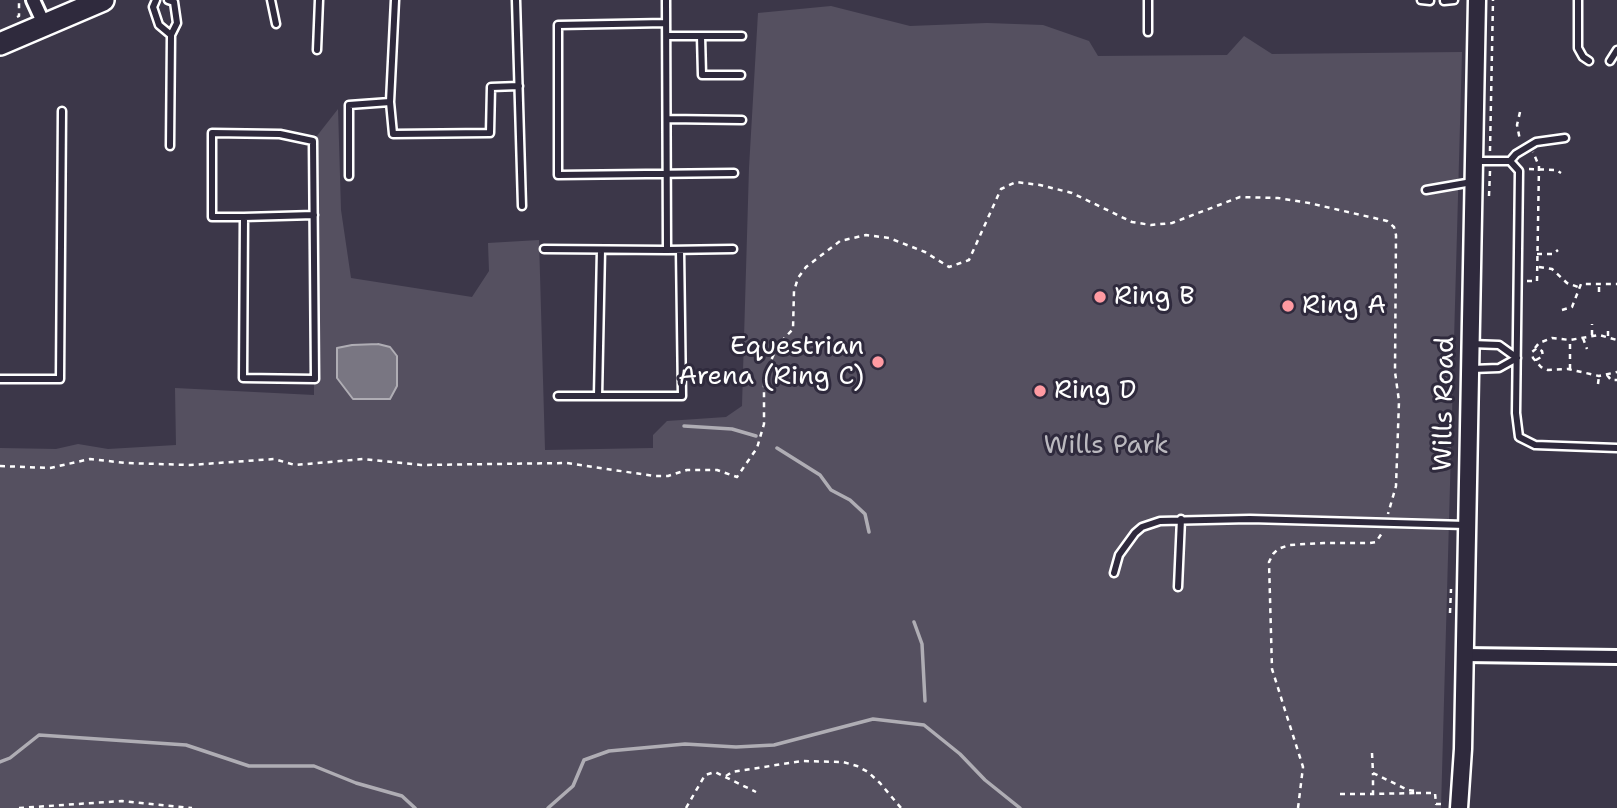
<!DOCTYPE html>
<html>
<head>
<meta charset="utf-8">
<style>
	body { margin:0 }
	canvas { display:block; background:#3c3749 }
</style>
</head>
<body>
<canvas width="1617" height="808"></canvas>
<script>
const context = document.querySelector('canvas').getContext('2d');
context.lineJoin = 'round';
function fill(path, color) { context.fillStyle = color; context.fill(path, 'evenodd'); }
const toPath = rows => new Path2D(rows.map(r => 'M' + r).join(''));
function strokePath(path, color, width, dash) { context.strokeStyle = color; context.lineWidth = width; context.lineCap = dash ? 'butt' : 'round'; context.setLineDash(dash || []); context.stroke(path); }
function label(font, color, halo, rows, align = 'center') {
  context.font = font + ' "Shantell Sans",sans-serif'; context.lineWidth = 6; context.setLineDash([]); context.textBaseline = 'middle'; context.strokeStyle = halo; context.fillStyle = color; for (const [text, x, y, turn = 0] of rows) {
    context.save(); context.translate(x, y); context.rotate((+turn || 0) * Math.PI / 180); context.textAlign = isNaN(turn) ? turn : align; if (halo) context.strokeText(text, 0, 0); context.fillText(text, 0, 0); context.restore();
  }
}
const green = toPath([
	[831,6,910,26,987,23,1043,25,1089,41,1098,56,1227,55,1244,36,1272,54,1462,52,1441,808,0,808,0,448,56,449,78,444,108,449,176,445,175,388,314,395,313,141,338,109,341,210,351,278,472,297,489,271,488,243,539,240,545,450,653,448,653,435,667,421,726,417,742,406,749,168,758,13]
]);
const water = toPath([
	[378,344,390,347,397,356,397,386,390,399,353,399,337,378,337,348,352,345,378,344]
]);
const stream = toPath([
	[684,426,732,429,756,436],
	[777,448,820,475,831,490,850,500,865,514,869,532],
	[914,622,922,644,925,701],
	[0,762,10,758,39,735,186,745,249,766,314,766,356,783,402,796,415,808],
	[548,808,573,786,584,760,609,751,685,744,736,747,774,745,873,719,924,725,960,754,985,780,1020,808]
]);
const path = toPath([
	[17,17,19,16,19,1],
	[1520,112,1517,125,1520,140],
	[1490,151,1493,0],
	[1529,169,1556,170,1561,173],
	[1489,196,1490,171],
	[1537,254,1553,254,1558,250],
	[1539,267,1552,269,1567,283,1578,287],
	[1527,281,1537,281,1539,166,1533,152],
	[1599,292,1599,282],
	[1562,310,1572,307,1581,284,1617,284],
	[1592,335,1592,324],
	[1608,336,1608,326],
	[1583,338,1587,349],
	[1535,348,1539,343,1552,338,1570,340,1599,335,1617,340],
	[1536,360,1543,356,1542,351,1537,348,1532,352,1533,358,1541,367,1548,370,1568,369,1599,376,1617,372],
	[1570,369,1570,341],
	[1607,375,1611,380,1617,380],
	[1598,384,1599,376],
	[0,466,50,468,90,459,126,463,190,465,274,459,295,465,363,459,421,465,567,463,654,476,668,476,687,470,717,470,737,477,757,448,764,424,764,376,778,345,793,329,794,291,798,278,806,267,840,241,866,235,889,238,925,252,949,267,969,260,1001,189,1016,182,1040,185,1072,193,1132,222,1151,225,1172,223,1240,197,1278,198,1309,203,1387,221,1394,227,1396,235,1395,372,1399,401,1396,486,1388,514],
	[1450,613,1451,589],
	[1372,753,1373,773,1408,790,1415,791,1416,793,1373,794,1373,773],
	[726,776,732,772,802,761,843,762,857,766,868,772,880,783,901,808],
	[1416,793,1435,793,1436,804,1445,804],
	[1340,794,1373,794],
	[19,808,122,801,192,808],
	[686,808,705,775,715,772,756,792],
	[1298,808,1303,767,1272,669,1269,562,1273,554,1278,549,1289,545,1324,543,1370,543,1376,542,1382,533]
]);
const lane = toPath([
	[156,0,153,7,159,25,171,35],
	[168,0,174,2,177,23,171,35,170,146],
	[271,0,276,24],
	[516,0,522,206],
	[666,0,667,250,733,249],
	[1421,0,1430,1],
	[1578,0,1578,48,1583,57,1589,61],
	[1444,1,1454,0],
	[666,23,558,25,558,175,734,173],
	[1148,32,1148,0],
	[667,36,742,36],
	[701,36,702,75,741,75],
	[317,50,319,0],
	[1610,61,1617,50],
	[390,102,393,134,490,133,491,87,519,86],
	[667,119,742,120],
	[212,133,280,134,313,141,315,379,243,378,244,217,212,217,212,133],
	[1475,161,1510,161,1519,171,1516,413,1519,437,1535,445,1617,448],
	[1510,161,1516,154,1536,142,1565,138],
	[349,176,349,105,390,102,395,0],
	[1426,190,1472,182],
	[244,217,314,215],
	[544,249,667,250],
	[1471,344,1499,345,1517,358,1499,368,1472,369],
	[0,379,60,379,62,111],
	[558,396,682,396,680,250],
	[598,396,601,250],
	[1114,573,1119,555,1135,533,1142,527,1160,521,1250,519,1466,525],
	[1178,587,1181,519]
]);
const street = toPath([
	[33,0,44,24],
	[1465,655,1617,657]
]);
const secondary = toPath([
	[1459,808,1463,749,1477,0]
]);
const highway = toPath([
	[0,44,103,0]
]);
const markers = [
	[1100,297,7,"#ff9aa2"],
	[1288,306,7,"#ff9aa2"],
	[878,362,7,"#ff9aa2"],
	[1040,391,7,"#ff9aa2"]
];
const poiNames = [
	["Ring B",1114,297],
	["Ring A",1302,306],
	["Equestrian",864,347,"right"],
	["Arena (Ring C)",864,377,"right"],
	["Ring D",1054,391]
];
const streetNames = [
	["Wills Road",1445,404,-89]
];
const parkNames = [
	["Wills Park",1106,446]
];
fill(green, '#555060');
fill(water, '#797682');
strokePath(water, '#afadb4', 2);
strokePath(stream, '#afadb4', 3.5);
strokePath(lane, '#fff', 11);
strokePath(street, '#fff', 18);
strokePath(secondary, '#fff', 21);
strokePath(highway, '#fff', 26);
strokePath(path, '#fff', 2.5, [5, 5]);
strokePath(lane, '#2f2a3d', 6);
strokePath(street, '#2f2a3d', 12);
strokePath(secondary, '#2f2a3d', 16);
strokePath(highway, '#2f2a3d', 21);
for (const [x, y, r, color] of markers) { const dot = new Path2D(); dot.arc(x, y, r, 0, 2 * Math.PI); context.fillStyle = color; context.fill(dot); strokePath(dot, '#2f2a3d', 2.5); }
label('26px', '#fff', '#2f2a3d', poiNames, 'left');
label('26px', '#fff', '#2f2a3d', streetNames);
label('26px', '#bbb9bf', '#2f2a3d', parkNames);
</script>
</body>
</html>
